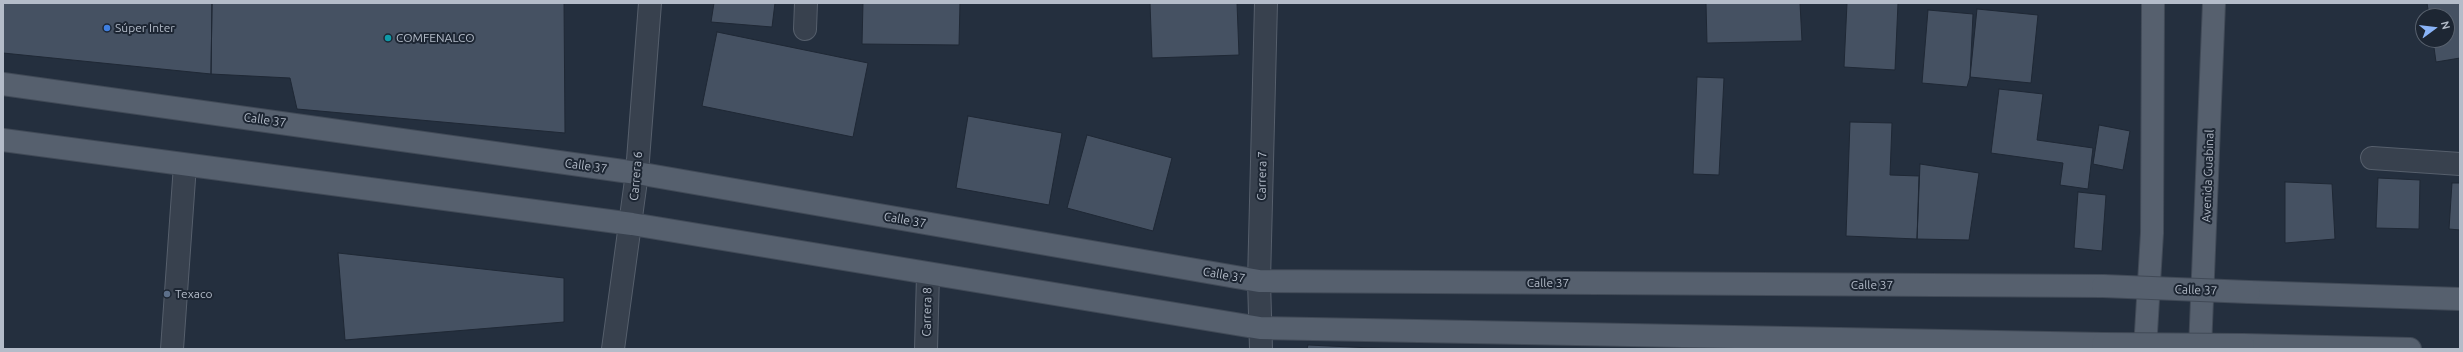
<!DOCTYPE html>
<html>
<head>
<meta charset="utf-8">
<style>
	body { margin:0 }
	#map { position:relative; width:2463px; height:352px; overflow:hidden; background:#242f3e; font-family:Ubuntu,sans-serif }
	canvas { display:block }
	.frame { position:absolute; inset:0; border:4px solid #b4bcc9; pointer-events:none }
	.north { position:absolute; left:2415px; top:8px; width:40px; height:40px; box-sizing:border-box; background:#1d2633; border:1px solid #59626f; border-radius:50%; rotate:75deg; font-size:11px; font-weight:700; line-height:16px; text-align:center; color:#b4bcc9 }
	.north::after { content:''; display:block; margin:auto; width:14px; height:18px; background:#8ab4f8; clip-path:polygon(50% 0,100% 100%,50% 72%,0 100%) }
</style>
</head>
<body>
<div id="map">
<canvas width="2463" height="352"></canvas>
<div class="frame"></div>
<div class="north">N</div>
</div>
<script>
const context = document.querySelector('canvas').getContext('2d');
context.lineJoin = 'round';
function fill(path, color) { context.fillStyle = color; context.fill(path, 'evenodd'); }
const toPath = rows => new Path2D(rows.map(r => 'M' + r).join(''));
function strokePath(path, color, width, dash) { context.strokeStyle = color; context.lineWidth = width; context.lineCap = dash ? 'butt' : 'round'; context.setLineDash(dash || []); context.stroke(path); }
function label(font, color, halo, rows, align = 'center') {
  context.font = font + ' Ubuntu,sans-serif'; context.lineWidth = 4; context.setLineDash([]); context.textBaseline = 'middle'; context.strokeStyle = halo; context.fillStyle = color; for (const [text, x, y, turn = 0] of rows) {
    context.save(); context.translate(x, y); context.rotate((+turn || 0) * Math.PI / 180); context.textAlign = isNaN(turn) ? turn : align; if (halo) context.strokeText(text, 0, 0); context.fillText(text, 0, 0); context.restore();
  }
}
const building = toPath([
	[3,3,212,3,211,74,3,53,3,3],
	[212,3,564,3,565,133,297,109,290,78,211,74,212,3],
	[714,3,775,3,772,27,711,22,714,3],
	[863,3,960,3,959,45,862,44,863,3],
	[1150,3,1237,3,1239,55,1152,58,1150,3],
	[1706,3,1800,3,1802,41,1707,43,1706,3],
	[1847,3,1898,3,1895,70,1844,67,1847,3],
	[2427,3,2460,3,2460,58,2436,62,2433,40,2447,40,2447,16,2429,16,2427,3],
	[1977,9,2038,15,2031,83,1970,77,1977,9],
	[1928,10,1973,14,1970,77,1967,87,1922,83,1928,10],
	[717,32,868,63,853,137,702,106,717,32],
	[1697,77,1724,78,1719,175,1693,174,1697,77],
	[1999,89,2043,94,2037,140,2093,148,2088,189,2060,185,2063,163,1991,153,1999,89],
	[968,116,1062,133,1049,205,956,188,968,116],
	[1850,122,1892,123,1890,175,1919,176,1917,239,1846,236,1850,122],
	[2099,125,2130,131,2123,170,2093,164,2099,125],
	[1087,135,1172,158,1153,231,1067,208,1087,135],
	[1920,164,1979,173,1969,240,1917,239,1920,164],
	[2378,178,2420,180,2419,229,2376,228,2378,178],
	[2285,182,2332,184,2335,239,2285,243,2285,182],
	[2452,183,2460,183,2460,230,2449,229,2452,183],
	[2078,192,2106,195,2102,251,2074,248,2078,192],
	[338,253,564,278,564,322,345,340,338,253],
	[1308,345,1393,349,1307,349,1308,345]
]);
const minor = toPath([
	[805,29,806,3],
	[2372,158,2460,164],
	[172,349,185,165],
	[613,349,637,173,650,3],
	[926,349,928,275],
	[1261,349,1259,281,1266,3]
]);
const major = toPath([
	[3,84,637,173,1259,281,2103,286],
	[3,140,632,224,1260,328,2103,344],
	[2249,292,2460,299],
	[2243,345,2410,349],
	[2145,349,2152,233,2153,3],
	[2200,349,2214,3]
]);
const majorBridge = toPath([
	[2103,286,2249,292],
	[2103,344,2243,345]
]);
const markers = [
	[107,28,4,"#3f7fe0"],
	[388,38,4,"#0f9aa8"],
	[167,294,4,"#5c6f8a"]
];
const poiNames = [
	["Súper Inter",115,28],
	["COMFENALCO",396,38],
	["Texaco",175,294]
];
const streetNames = [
	["Calle 37",265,120,8],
	["Calle 37",586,166,8],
	["Carrera 6",636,176,-85],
	["Carrera 7",1262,176,-89],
	["Avenida Guabinal",2208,176,-88],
	["Calle 37",905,220,10],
	["Calle 37",1224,275,10],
	["Calle 37",1548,283],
	["Calle 37",1872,285],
	["Calle 37",2196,290,2],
	["Carrera 8",927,312,-89]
];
fill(building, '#455162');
strokePath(building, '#1f2835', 1);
strokePath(minor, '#565f6c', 24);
strokePath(major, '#414a57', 24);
strokePath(minor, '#38414e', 22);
strokePath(major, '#56606e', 22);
strokePath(majorBridge, '#414a57', 24, []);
strokePath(majorBridge, '#56606e', 22);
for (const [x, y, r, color] of markers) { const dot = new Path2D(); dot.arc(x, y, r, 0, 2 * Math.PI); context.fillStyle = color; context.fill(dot); strokePath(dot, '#1d2633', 1.5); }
label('12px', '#b4bcc9', '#1d2633', poiNames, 'left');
label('12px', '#b4bcc9', '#1d2633', streetNames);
</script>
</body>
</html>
